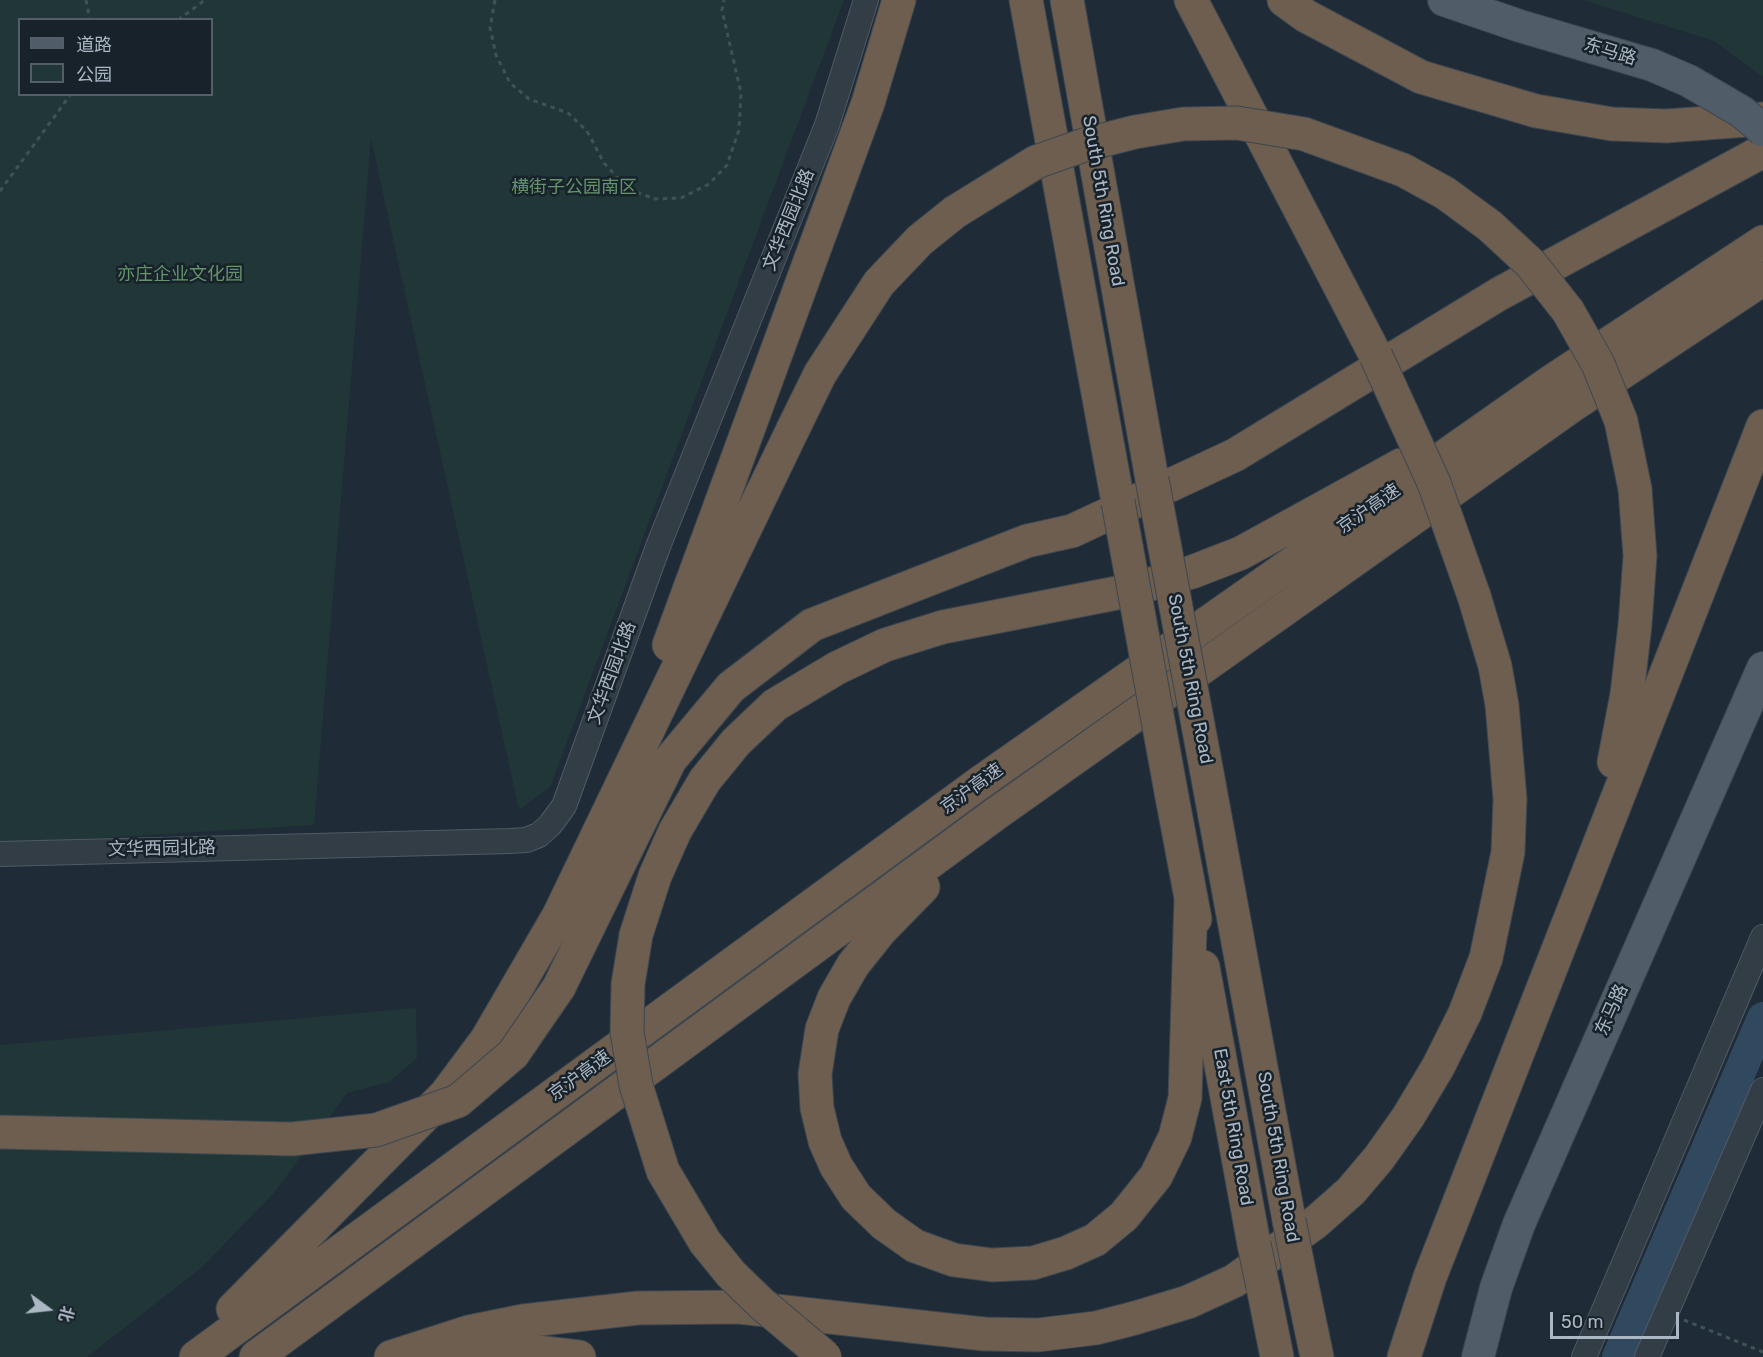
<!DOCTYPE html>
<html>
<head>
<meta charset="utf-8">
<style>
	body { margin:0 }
	#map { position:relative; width:1763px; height:1357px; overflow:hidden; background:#1f2b36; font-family:Rubik,"Noto Sans SC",sans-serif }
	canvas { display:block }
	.legend { position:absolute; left:18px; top:18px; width:195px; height:78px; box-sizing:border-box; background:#18222b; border:2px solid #535e68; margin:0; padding:8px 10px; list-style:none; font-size:18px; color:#acb7c4 }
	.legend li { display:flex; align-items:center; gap:12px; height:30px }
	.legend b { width:30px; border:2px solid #535e68 }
	.north { position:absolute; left:18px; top:1279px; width:60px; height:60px; -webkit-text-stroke:4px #18222b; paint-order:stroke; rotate:105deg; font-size:16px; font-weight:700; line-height:24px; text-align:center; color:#acb7c4 }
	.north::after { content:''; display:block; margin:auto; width:21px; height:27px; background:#acb7c4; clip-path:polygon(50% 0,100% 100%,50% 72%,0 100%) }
	.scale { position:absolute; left:1550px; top:1312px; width:129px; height:27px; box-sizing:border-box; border:3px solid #acb7c4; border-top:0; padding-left:8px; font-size:18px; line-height:21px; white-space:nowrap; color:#acb7c4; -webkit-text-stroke:4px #18222b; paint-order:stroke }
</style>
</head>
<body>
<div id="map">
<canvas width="1763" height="1357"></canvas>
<ul class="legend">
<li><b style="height:8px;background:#505c67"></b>道路</li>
<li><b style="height:16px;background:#213737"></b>公园</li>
</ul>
<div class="north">北</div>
<div class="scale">50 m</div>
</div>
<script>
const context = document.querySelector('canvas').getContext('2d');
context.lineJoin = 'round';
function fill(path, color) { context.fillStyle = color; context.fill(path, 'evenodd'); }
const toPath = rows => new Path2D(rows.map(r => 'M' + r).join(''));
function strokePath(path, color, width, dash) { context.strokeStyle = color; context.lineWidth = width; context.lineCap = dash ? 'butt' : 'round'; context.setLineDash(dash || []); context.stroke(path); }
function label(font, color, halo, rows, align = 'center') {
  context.font = font + ' Rubik,"Noto Sans SC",sans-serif'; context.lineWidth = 5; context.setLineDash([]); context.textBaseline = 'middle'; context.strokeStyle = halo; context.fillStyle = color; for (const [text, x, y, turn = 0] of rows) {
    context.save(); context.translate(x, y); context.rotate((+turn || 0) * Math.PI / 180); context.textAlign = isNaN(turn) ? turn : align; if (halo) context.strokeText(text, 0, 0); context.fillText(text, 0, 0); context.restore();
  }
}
const green = toPath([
	[0,0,844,0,550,787,519,810,371,139,314,825,0,844],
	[20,20,212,20,212,94,20,94],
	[1583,0,1763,0,1763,77,1714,41],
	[416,1008,417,1058,389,1082,347,1093,274,1193,201,1268,87,1357,0,1357,0,1045]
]);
const river = toPath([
	[1618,1357,1763,1018]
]);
const path = toPath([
	[86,0,90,20],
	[495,0,490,28,496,55,510,83,529,99,568,113,587,131,604,163,628,189,655,199,681,198,709,184,727,165,739,130,741,93,722,10,724,0],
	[178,20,205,0],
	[0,191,71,94],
	[1684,1320,1763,1352]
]);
const minor = toPath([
	[0,854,510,841,526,840,539,835,550,825,564,806,659,544,827,125,866,0],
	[1584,1357,1763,937],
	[1647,1357,1763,1090]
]);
const major = toPath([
	[1444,0,1520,26,1652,65,1689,81],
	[1478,1357,1496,1288,1519,1224,1763,668]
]);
const highway = toPath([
	[1026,0,1118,502],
	[1067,0,1152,479],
	[1191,0,1376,356],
	[1284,0,1306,16,1421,77,1536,111,1612,124,1666,126,1763,119],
	[669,645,868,103,899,0],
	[1614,762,1627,694,1635,625,1640,556,1635,489],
	[1207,773,1289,1220],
	[1172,797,1195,919],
	[923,887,880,931,853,965,834,998,822,1029,815,1074,817,1108,825,1141,836,1166,856,1197,884,1224,915,1246,954,1260,992,1265,1033,1263,1066,1253,1095,1240,1124,1216,1156,1176,1175,1137,1185,1098,1191,897],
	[636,935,655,876,675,831,705,780,736,742,775,705,837,668,885,645,943,627,1127,591,1192,572,1241,553,1401,465],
	[1203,967,1254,1244],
	[559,987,670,760,731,687,812,625,1027,541,1072,531,1235,455,1499,294,1763,151],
	[1298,1266,1317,1357],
	[1263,1287,1277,1357],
	[233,1309,446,1094,487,1039,559,915,793,429],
	[447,1355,519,1350,579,1357],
	[196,1357,978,784,1552,381,1763,242],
	[256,1357,997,813,1570,407,1763,279],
	[391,1357,469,1332,523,1321,638,1308,739,1307,984,1334,1038,1335,1096,1328,1135,1318,1188,1302,1234,1281,1316,1222,1351,1191,1379,1158,1408,1117,1438,1067,1465,1013,1486,958,1508,852,1510,799,1502,705,1495,666,1474,596],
	[1404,1357,1430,1277,1763,426]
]);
const majorBridge = toPath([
	[1689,81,1742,112,1763,130]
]);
const highwayBridge = toPath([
	[1376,356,1434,483,1474,596],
	[793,429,820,374,879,283,920,240,955,212,1036,162,1084,145,1135,132,1183,124,1237,123,1304,134,1403,170,1445,193,1490,226,1531,264,1568,311,1598,364,1621,421,1635,489],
	[1152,479,1207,773],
	[1118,502,1172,797],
	[636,935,628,984,627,1032,636,1085,663,1171,705,1242,731,1274,762,1304,825,1357],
	[0,1132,292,1139,376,1130,458,1101,513,1054,559,987],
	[1289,1220,1298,1266],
	[1254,1244,1263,1287]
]);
const streetNames = [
	["东马路",1610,52,17],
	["South 5th Ring Road",1103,201,80],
	["文华西园北路",789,220,-68],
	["京沪高速",1369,509,-35],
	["文华西园北路",612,673,-70],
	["South 5th Ring Road",1190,679,79],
	["京沪高速",972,789,-36],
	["文华西园北路",162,849,-1],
	["东马路",1612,1010,-66],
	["京沪高速",580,1076,-36],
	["East 5th Ring Road",1233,1127,80],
	["South 5th Ring Road",1278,1157,80]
];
const parkNames = [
	["横街子公园南区",574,188],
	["亦庄企业文化园",180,275]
];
fill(green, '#213737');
strokePath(river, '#31495e', 32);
strokePath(minor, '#505a65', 26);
strokePath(major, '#3c4650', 34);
strokePath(highway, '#3d4751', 35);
strokePath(path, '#3e5354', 3, [4.5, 4.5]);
strokePath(minor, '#323d46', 24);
strokePath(major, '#505c67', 32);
strokePath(highway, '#6d5e4f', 33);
strokePath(majorBridge, '#3c4650', 34, []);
strokePath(highwayBridge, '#3d4751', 35, []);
strokePath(majorBridge, '#505c67', 32);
strokePath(highwayBridge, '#6d5e4f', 33);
label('18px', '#acb7c4', '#18222b', streetNames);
label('18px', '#64946a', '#18222b', parkNames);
</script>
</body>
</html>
